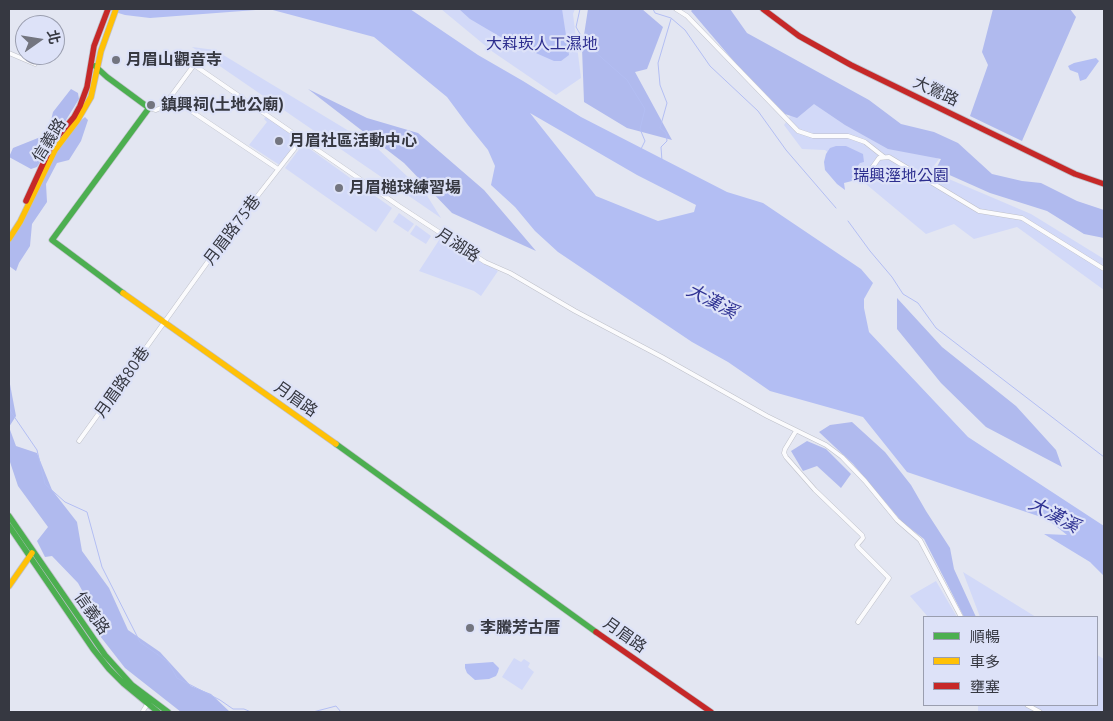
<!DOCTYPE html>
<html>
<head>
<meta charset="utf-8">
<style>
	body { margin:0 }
	#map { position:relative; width:1113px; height:721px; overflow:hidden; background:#e3e6f2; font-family:Ubuntu,"Noto Sans TC",sans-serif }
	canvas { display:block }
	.frame { position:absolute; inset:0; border:10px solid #363841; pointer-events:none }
	.legend { position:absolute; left:923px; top:616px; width:175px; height:90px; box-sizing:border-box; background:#dde2f8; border:1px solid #9a9eaf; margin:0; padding:6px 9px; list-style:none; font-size:15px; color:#363841 }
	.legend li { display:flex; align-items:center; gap:10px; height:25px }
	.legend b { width:25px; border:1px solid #9a9eaf }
	.north { position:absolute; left:15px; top:15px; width:50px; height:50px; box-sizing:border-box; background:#dde2f8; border:1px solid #9a9eaf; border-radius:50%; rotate:77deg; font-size:14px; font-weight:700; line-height:20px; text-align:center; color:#363841 }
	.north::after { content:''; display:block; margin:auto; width:18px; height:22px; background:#73757f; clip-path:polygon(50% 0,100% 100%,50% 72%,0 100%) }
</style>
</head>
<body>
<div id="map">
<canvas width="1113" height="721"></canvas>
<div class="frame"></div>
<ul class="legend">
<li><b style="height:6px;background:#4caf50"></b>順暢</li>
<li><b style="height:6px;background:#ffc107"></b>車多</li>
<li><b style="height:6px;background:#c62828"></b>壅塞</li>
</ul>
<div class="north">北</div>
</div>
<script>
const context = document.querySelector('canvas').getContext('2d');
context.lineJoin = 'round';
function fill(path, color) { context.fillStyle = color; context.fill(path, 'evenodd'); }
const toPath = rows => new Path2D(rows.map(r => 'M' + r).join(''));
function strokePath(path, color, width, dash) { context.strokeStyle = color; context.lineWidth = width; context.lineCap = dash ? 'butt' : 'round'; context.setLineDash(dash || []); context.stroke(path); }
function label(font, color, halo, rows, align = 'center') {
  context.font = font + ' Ubuntu,"Noto Sans TC",sans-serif'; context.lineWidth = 4.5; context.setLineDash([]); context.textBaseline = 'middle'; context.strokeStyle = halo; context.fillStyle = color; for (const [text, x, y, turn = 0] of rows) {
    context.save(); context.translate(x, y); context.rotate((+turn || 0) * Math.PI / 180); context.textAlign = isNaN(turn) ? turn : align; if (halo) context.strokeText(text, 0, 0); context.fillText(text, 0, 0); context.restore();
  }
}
const green = toPath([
	[441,9,575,9,573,14,581,78,556,95,493,52],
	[192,47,215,50,377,148,426,194,441,218],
	[811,87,884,139,939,159,930,171,1031,214,1104,259,1104,290,1017,227,974,239,954,224,926,234,825,150,802,149,784,125],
	[267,115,301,139,281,166,249,145,267,122,264,119],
	[303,144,392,208,376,232,285,168],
	[399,213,414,224,408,232,393,222],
	[416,225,431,236,426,244,410,234],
	[441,237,498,271,481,296,474,291,419,271],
	[963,572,1036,617,980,617],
	[936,581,957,617,928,617,910,596],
	[1097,655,1104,659,1104,712,978,712,978,705,1097,705],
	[514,658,521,662,524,659,530,663,528,667,534,672,522,690,502,677]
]);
const forest = toPath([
	[588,9,642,9,663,27,647,69,635,72,672,140,627,128,584,102,582,48],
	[693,9,730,9,747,33,869,100,901,124,934,132,958,143,992,174,1022,181,1041,183,1077,201,1104,210,1104,238,1084,234,1047,211,990,193,936,169,941,159,888,149,845,125,814,104,797,118,785,114,737,65,691,11],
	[993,9,1070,9,1076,17,1022,141,970,116,988,65,982,52],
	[71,89,78,93,79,99,37,167,31,169,9,157,13,148,43,136,50,124,53,112],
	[308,89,367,118,418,133,484,190,536,251,452,213,404,163],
	[85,117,88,120,81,141,69,160,57,163,46,184,47,202,32,224,30,246,19,263,16,271,9,266,9,243,58,150,78,123],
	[897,298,942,347,1016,406,1056,450,1062,467,986,427,941,383,897,329],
	[9,379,16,416,9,427],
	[852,422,885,452,911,485,926,511,950,548,954,569,976,617,964,617,924,539,902,522,853,464,819,432,830,425],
	[9,427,16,446,37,453,52,490,77,522,82,551,109,588,128,630,160,652,191,686,211,694,230,712,181,712,125,668,100,636,100,623,78,583,52,556,45,557,37,541,48,527,18,486,9,459],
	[807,441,826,449,851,474,841,488,817,466,803,471,791,451]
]);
const water = toPath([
	[105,9,410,9,478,55,523,81,581,117,727,192,763,203,861,269,873,283,864,299,864,308,869,332,968,437,1104,526,1104,576,1090,562,1044,534,1067,535,1047,519,907,472,863,417,770,391,728,362,692,342,558,252,535,231,515,207,491,185,495,166,488,150,467,124,447,97,374,37,269,9,150,18,125,15],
	[530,113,637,175,696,205,694,212,658,221,596,196],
	[459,9,562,9,569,55,561,61,554,61,504,39,470,19],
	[1096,58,1099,61,1086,79,1080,81,1078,73,1070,70,1068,66,1074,63],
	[836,146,846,146,863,154,864,162,860,163,853,172,852,181,844,183,845,190,837,184,825,170,824,162,826,154,830,148],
	[493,662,499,668,498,672,496,676,489,679,475,680,467,673,465,668,465,664]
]);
const stream = toPath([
	[580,9,576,27,586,44,627,80,645,109,640,129,645,141,641,149],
	[653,9,655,13,671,18,685,30,710,66,758,111,786,150,836,208],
	[662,161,661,147,667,141,666,133,660,128,667,103,660,85,658,63,671,19],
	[848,221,870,251,892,277,903,294,918,303,936,328,1104,457],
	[9,406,11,412,37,450,45,484,65,502,87,512,102,567,140,642,168,662,177,678,220,700,233,709,244,709,251,712],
	[313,712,336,706,341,712]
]);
const street = toPath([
	[676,9,687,16,798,131,813,136,848,136,865,142,884,157],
	[9,53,35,64],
	[170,97,278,169],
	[149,108,156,110,163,107,194,65,399,206,485,262,510,273,575,311,662,357,767,416,826,445,842,457,865,481,897,520,920,540,961,617],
	[867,175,879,158,889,157,979,211,1022,218,1104,269],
	[796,431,785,449,784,453,786,457,815,490,862,535,863,538,857,545,858,547,889,578,858,622],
	[79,441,227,235,302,139],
	[1027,705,1040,712],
	[143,711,148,703]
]);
const fast = toPath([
	[95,66,107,77,149,108,52,240,123,293],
	[336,444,596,632],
	[9,516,105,655,132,685,168,712],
	[9,526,93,649,109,669,124,684,158,712]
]);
const slow = toPath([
	[9,239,20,222,55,150,77,121,91,97,101,51,116,9],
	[123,293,336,444],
	[9,586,32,553]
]);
const jam = toPath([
	[763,9,799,36,851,65,1075,174,1104,184],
	[26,201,53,142,74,117,80,106,87,87,94,46,108,9],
	[596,632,711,712]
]);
const markers = [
	[116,60,5,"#73757f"],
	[151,105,5,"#73757f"],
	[279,141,5,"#73757f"],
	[339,188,5,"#73757f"],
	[470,628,5,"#73757f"]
];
const parkNames = [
	["大嵙崁人工濕地",542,44],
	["瑞興溼地公園",901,176]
];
const poiNames = [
	["月眉山觀音寺",126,60],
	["鎮興祠(土地公廟)",161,105],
	["月眉社區活動中心",289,141],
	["月眉槌球練習場",349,188],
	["李騰芳古厝",480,628]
];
const streetNames = [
	["大鶯路",936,91,25],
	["信義路",49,140,-58],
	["月眉路75巷",232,230,-53],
	["月湖路",458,245,33],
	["月眉路80巷",122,382,-55],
	["月眉路",296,399,35],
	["信義路",92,613,55],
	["月眉路",625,635,35]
];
const waterNames = [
	["大漢溪",712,301,27],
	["大漢溪",1054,515,28]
];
fill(green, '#d2d9f8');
fill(forest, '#b0baee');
fill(water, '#b3bef3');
strokePath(stream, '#b3bef3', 1);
strokePath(street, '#bec0c9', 5);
strokePath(fast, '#bec0c9', 7);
strokePath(slow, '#bec0c9', 7);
strokePath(jam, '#bec0c9', 7);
strokePath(street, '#fbfbfd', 4);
strokePath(fast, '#4caf50', 5.5);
strokePath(slow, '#ffc107', 5.5);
strokePath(jam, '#c62828', 5.5);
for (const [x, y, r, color] of markers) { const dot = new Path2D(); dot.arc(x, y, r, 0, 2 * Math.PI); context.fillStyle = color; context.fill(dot); strokePath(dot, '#dde2f8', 2); }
label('16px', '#2d2e8f', '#dde2f8', parkNames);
label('bold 16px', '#363841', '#dde2f8', poiNames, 'left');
label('16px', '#363841', '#dde2f8', streetNames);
label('italic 18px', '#2f3293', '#dde2f8', waterNames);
</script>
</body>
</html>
